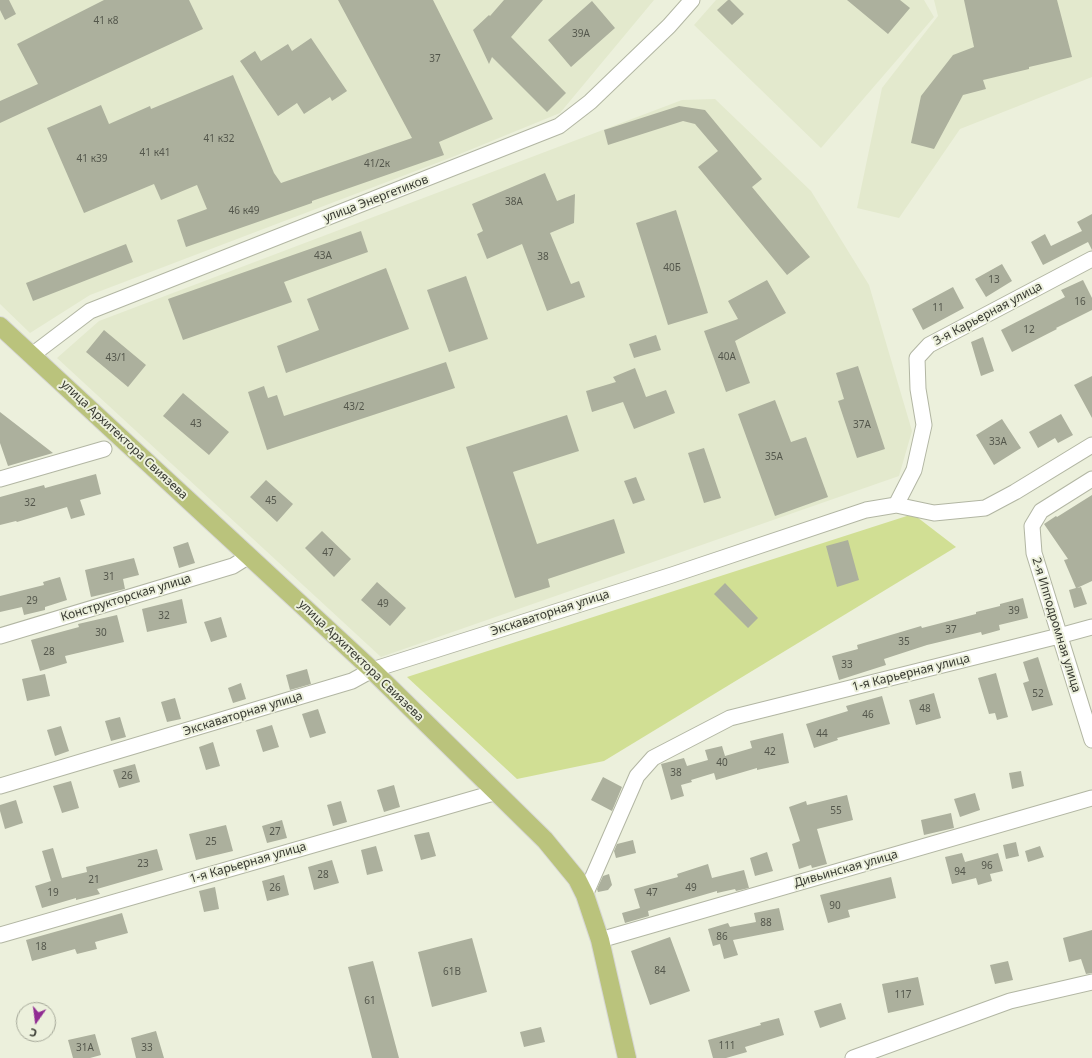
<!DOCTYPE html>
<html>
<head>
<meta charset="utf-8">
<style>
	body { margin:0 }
	#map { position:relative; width:1092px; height:1058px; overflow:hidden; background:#ecf0dc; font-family:"Noto Sans",sans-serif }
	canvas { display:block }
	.north { position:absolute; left:16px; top:1002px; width:40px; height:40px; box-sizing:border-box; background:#ecf0dc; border:1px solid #a4a798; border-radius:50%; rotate:194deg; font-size:11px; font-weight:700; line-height:16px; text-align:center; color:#373931 }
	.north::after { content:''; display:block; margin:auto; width:14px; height:18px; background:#902c92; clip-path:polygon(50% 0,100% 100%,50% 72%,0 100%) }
</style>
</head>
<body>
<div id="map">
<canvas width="1092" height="1058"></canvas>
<div class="north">С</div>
</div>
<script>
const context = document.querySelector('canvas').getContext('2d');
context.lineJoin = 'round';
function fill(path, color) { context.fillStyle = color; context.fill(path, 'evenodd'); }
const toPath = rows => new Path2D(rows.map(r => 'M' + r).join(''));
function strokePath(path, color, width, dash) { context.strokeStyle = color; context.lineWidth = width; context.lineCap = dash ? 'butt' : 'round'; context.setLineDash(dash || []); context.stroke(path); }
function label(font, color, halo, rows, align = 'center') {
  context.font = font + ' "Noto Sans",sans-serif'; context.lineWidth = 4; context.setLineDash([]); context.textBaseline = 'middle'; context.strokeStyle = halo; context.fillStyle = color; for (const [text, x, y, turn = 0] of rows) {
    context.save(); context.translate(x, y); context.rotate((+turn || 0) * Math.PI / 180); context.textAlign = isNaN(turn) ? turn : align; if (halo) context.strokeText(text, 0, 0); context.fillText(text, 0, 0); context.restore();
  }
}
const built = toPath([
	[0,0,654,0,560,113,455,156,90,295,30,333,0,304],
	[716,0,924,0,934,17,821,148,694,25],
	[934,0,1092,0,1092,77,960,129,899,218,857,208,882,88,938,16],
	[715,99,811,191,869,285,912,431,899,476,381,657,57,358,99,321,682,100]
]);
const green = toPath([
	[913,514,956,547,604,761,517,779,407,677]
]);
const building = toPath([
	[0,0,9,0,16,14,5,20,0,10],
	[104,0,189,0,203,29,0,123,0,101,38,84,17,44],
	[338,0,433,0,493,119,439,142,444,155,312,201,312,203,186,247,177,220,207,209,197,185,161,200,154,184,84,213,47,128,101,105,109,124,150,106,151,109,233,75,274,173,281,183,412,138],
	[504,0,543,0,511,37,566,93,547,112,492,57,489,64,473,30,489,15,490,16],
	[728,0,730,0,744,14,732,25,717,10],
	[847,0,900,0,910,8,888,34],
	[964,0,1057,0,1072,57,1029,67,1029,69,983,80,986,89,963,95,934,149,911,143,921,96,953,55,974,47],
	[592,1,615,28,571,67,548,40],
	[311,38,347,91,332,101,330,97,304,114,297,103,278,116,240,61,255,51,261,61,288,44,292,51],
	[679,106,705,110,762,179,752,187,810,257,787,275,698,167,718,151,695,124,683,121,608,145,604,130],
	[545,173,557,201,575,194,574,223,550,233,571,284,579,281,585,297,547,311,522,244,487,259,477,234,483,231,472,204],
	[676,210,708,313,668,325,636,223],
	[1092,214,1092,250,1088,242,1043,265,1031,242,1045,234,1051,246,1082,231,1077,222],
	[361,231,368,252,284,282,292,302,183,340,168,299],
	[126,244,133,262,33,301,26,283],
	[1002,264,1012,281,986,297,975,279],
	[386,268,409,329,286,373,277,346,319,330,307,299],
	[466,276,488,339,449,352,427,290],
	[767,280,786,313,735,341,750,383,726,392,704,331,738,319,728,301],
	[1083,280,1092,298,1092,310,1056,328,1057,329,1012,352,1001,330,1065,297,1061,290],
	[953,287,964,308,923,330,912,309],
	[104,330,146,365,128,387,86,352],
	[656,335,661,350,634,358,629,344],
	[983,337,994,371,981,376,971,342],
	[446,362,455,388,267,450,248,392,264,386,268,398,277,395,284,416],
	[858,366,885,449,857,458,838,401,844,399,836,373],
	[635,368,646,397,666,390,675,413,634,429,623,402,592,412,586,391,616,382,613,377],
	[1092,376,1092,418,1074,385],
	[183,393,229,432,209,455,163,416],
	[775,400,791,442,806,437,828,497,775,516,738,414],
	[0,412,53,453,8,466,0,443],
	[1061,414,1073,435,1058,443,1055,438,1038,448,1029,432],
	[567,415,579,451,513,472,537,544,614,519,625,553,548,579,550,587,515,598,466,447],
	[1002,419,1021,448,994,465,976,435],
	[704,448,721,498,704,503,688,453],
	[96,474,101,494,80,500,85,515,71,519,67,507,17,522,16,521,0,525,0,497,44,485,45,488],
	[636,477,645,500,633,504,624,481],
	[266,480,293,504,277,522,250,497],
	[1092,495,1092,581,1077,588,1081,587,1087,604,1074,608,1069,590,1076,588,1064,560,1068,559,1044,524,1056,516,1057,517],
	[322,531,351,559,334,577,305,548],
	[848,540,859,580,837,587,826,546],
	[188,542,195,563,179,568,173,547],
	[134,558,139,575,123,579,125,589,91,597,85,570],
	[60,577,67,600,45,607,45,610,24,615,22,607,0,612,0,596,44,585,43,582],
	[377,582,406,608,390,626,361,600],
	[725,583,758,618,748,628,714,594],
	[1023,598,1028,618,999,625,1000,630,982,635,981,632,927,645,884,659,886,665,839,680,832,656,858,649,857,645,921,626,922,628,976,614,976,612,1000,606,1000,604],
	[182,599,187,623,147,632,142,609],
	[117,615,124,642,65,656,67,663,40,671,31,640,79,627,78,624],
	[221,617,227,637,211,642,204,622],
	[1038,657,1053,705,1032,711,1023,683,1029,681,1023,662],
	[307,669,311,684,290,690,286,675],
	[996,673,1008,717,997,720,995,713,989,714,978,678],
	[45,674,50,696,27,701,22,679],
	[241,683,246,699,233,703,228,688],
	[934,693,941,718,916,725,909,700],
	[882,696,890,724,837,738,838,740,814,748,806,724,848,711,846,706],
	[175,698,181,719,167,722,161,702],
	[318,709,326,733,310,738,302,714],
	[120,717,126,737,111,741,105,721],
	[272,725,279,747,263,752,256,730],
	[61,726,69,751,55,756,47,730],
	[783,733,789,763,757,770,757,768,716,780,714,773,691,780,692,782,681,785,684,796,671,800,661,764,684,758,687,766,708,760,705,750,722,746,725,756,752,748,750,741],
	[213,742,220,766,206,770,199,747],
	[135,764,140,782,119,788,113,770],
	[1021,771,1024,786,1012,789,1009,773],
	[603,777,622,787,612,811,591,800],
	[71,781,79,808,62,813,53,786],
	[394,785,400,807,384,812,377,790],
	[975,793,980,810,960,817,954,799],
	[847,795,853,820,817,829,827,864,812,868,811,865,799,869,792,844,800,841,789,807,806,801,807,805],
	[16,800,23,823,5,829,0,811,0,805],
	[341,801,347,822,333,826,327,805],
	[951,813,954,828,924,835,921,820],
	[282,820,287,838,267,843,262,826],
	[226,825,233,851,196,860,189,834],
	[429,832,436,856,421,860,414,835],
	[633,840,636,853,616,858,614,851,617,844],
	[1016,842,1019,856,1006,859,1003,845],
	[376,846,383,871,367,875,361,850],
	[1040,846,1044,857,1028,862,1025,851],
	[53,848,62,878,87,872,86,867,157,849,163,870,97,889,100,894,76,900,76,898,42,908,35,886,51,881,42,851],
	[767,852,773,871,755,876,750,858],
	[962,853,965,862,998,853,1003,871,990,874,992,881,978,885,976,878,952,884,945,857],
	[332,860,339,883,314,890,308,867],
	[708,864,712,878,744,870,749,888,736,891,735,889,717,893,717,891,648,911,649,916,625,923,622,913,640,908,634,889,678,877,677,874],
	[609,874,612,885,608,890,598,892,597,889,603,876],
	[284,875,289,895,267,901,262,881],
	[891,877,896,898,848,910,850,917,828,923,820,895],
	[215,887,219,909,204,912,199,891],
	[779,908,784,930,733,940,738,955,724,959,720,944,713,946,708,929,728,923,730,927,756,922,754,913],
	[122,913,128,933,95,942,97,949,77,954,75,949,32,961,26,940],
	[1092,930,1092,973,1086,974,1081,959,1069,962,1063,938],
	[670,937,690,991,650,1005,631,951],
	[472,938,487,992,432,1007,418,952],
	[373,961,399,1058,372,1058,348,967],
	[1008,961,1013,980,995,984,990,965],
	[918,977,924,1005,888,1013,882,984],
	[841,1003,846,1019,820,1028,814,1011],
	[779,1018,784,1035,745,1047,747,1052,726,1058,713,1058,708,1040,761,1025,760,1023],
	[541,1027,545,1042,524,1047,520,1032],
	[156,1031,164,1058,136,1058,131,1038],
	[95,1034,101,1055,90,1058,73,1058,68,1040]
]);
const minor = toPath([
	[32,355,90,311,559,126,590,102,669,26,692,0],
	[0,479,104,449],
	[1092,479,1041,511,1032,526,1034,553,1092,740],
	[896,505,914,470,924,425,918,389,917,358,929,345,1092,259],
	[0,636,233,566,249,556],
	[0,786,352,681,372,670,672,575,866,510,896,505,934,513,985,508,1015,492,1092,445],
	[585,895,637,776,653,758,730,718,1059,636,1092,627],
	[0,935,497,792],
	[600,940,1092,798],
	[853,1058,1010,1001,1092,982]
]);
const major = toPath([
	[0,326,372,670,545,840,577,879,585,895,600,940,627,1058]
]);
const numberNames = [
	["41 к8",106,21],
	["39А",581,34],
	["37",435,59],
	["41 к32",219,139],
	["41 к41",155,153],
	["41 к39",92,159],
	["41/2к",377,164],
	["38А",514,202],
	["46 к49",244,211],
	["43А",323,256],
	["38",543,257],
	["40Б",672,268],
	["13",994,280],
	["16",1080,302],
	["11",938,308],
	["12",1029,330],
	["40А",727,357],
	["43/1",116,358],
	["43/2",354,407],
	["43",196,424],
	["37А",862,425],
	["33А",998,442],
	["35А",774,457],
	["45",271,501],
	["32",30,503],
	["47",328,553],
	["31",109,577],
	["29",32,601],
	["49",383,604],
	["39",1014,611],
	["32",164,616],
	["37",951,630],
	["30",101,633],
	["35",904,642],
	["28",49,652],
	["33",847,665],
	["52",1038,694],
	["48",925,709],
	["46",868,715],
	["44",822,734],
	["42",770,752],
	["40",722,763],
	["38",676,773],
	["26",127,776],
	["55",836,811],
	["27",275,832],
	["25",211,842],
	["23",143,864],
	["96",987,866],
	["94",960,872],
	["28",323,875],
	["21",94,880],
	["26",275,888],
	["49",691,888],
	["19",53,893],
	["47",652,893],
	["90",835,906],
	["88",766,923],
	["86",722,937],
	["18",41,947],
	["84",660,971],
	["61В",452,972],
	["117",903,995],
	["61",370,1001],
	["111",727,1046],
	["31А",85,1048],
	["33",147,1048]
];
const streetNames = [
	["улица Энергетиков",376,199,-21],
	["3-я Карьерная улица",988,314,-28],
	["улица Архитектора Свиязева",124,440,43],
	["Конструкторская улица",126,598,-17],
	["Экскаваторная улица",550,613,-18],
	["2-я Ипподромная улица",1056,625,73],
	["улица Архитектора Свиязева",361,661,44],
	["1-я Карьерная улица",911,673,-14],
	["Экскаваторная улица",243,714,-17],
	["1-я Карьерная улица",248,863,-16],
	["Дивьинская улица",846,869,-16]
];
fill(built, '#e3e9cd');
fill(green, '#d1df94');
fill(building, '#acb09d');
strokePath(minor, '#b2b6a3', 17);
strokePath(major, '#d7d7d6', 20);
strokePath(minor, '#fff', 15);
strokePath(major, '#bac37c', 18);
label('10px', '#54574c', null, numberNames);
label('12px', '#373931', '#ecf0dc', streetNames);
</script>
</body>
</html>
